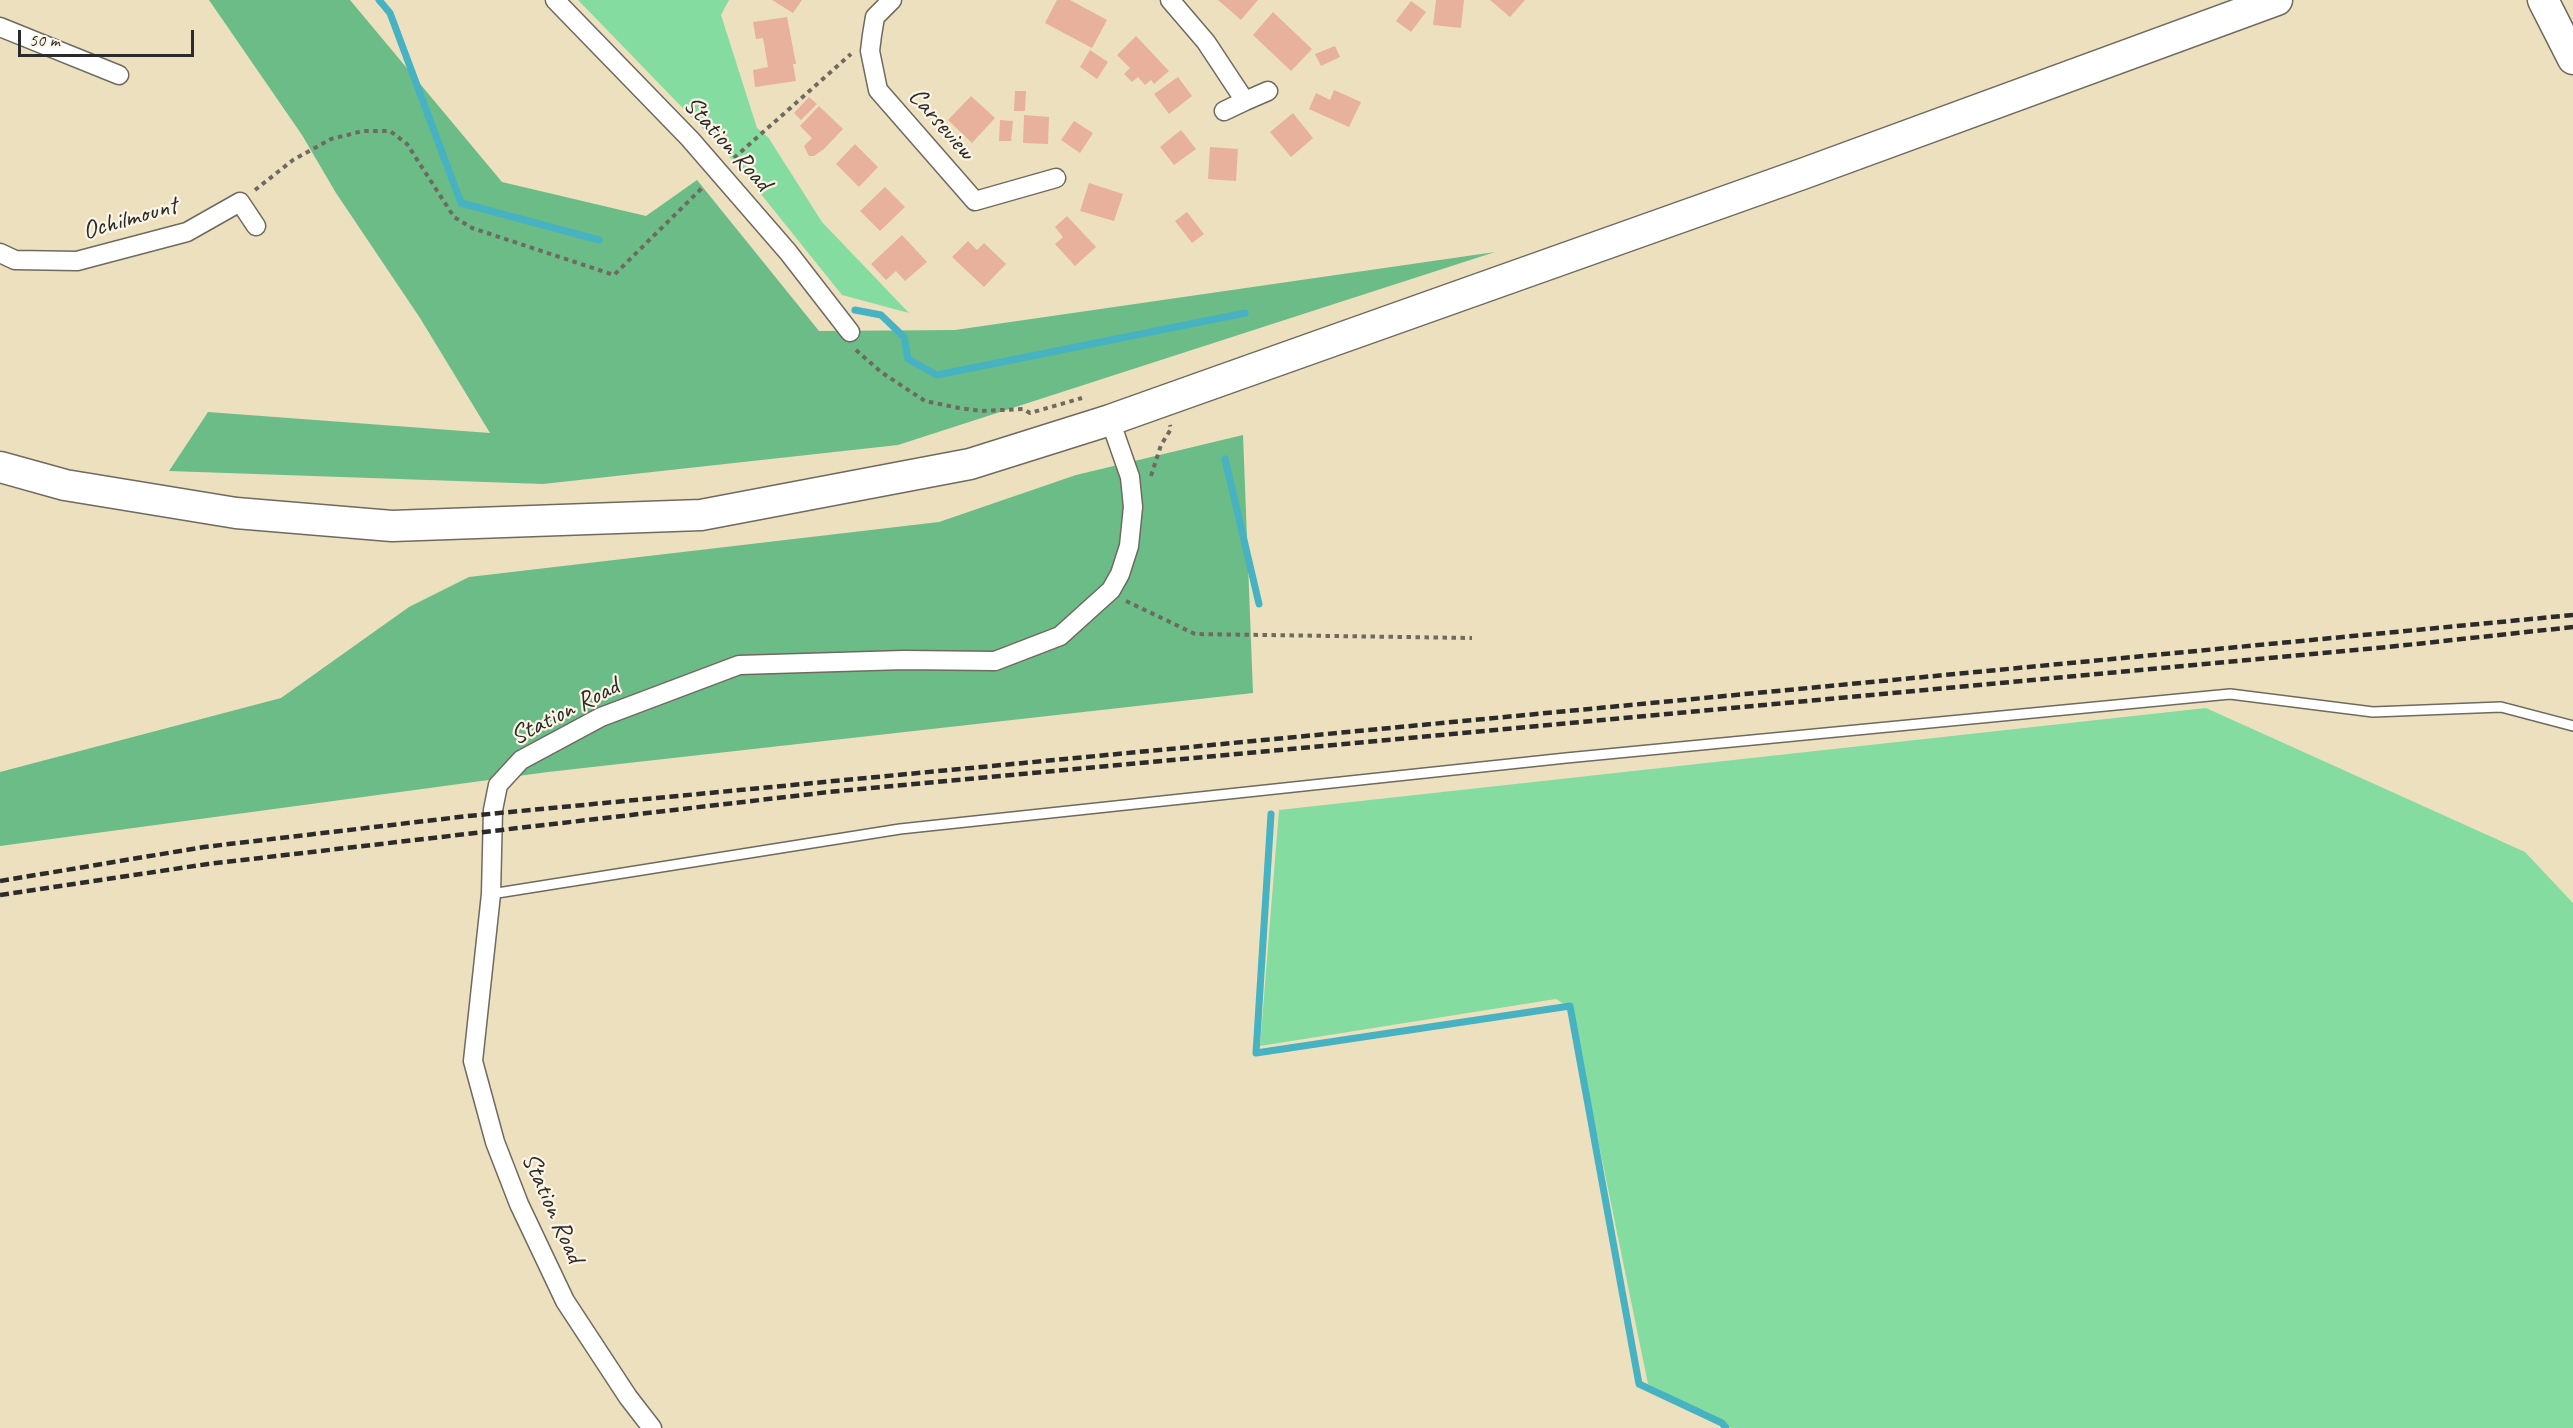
<!DOCTYPE html>
<html>
<head>
<meta charset="utf-8">
<style>
	body { margin:0 }
	#map { position:relative; width:2573px; height:1428px; overflow:hidden; background:#ede0bf; font-family:Caveat,sans-serif }
	canvas { display:block }
	.scale { position:absolute; left:18px; top:30px; width:176px; height:27px; box-sizing:border-box; border:3px solid #2b2b2b; border-top:0; padding-left:8px; font-size:18px; line-height:21px; white-space:nowrap; color:#2b2b2b; -webkit-text-stroke:4px #fcf5e5; paint-order:stroke }
</style>
</head>
<body>
<div id="map">
<canvas width="2573" height="1428"></canvas>
<div class="scale">50 m</div>
</div>
<script>
const context = document.querySelector('canvas').getContext('2d');
context.lineJoin = 'round';
function fill(path, color) { context.fillStyle = color; context.fill(path, 'evenodd'); }
const toPath = rows => new Path2D(rows.map(r => 'M' + r).join(''));
function strokePath(path, color, width, dash) { context.strokeStyle = color; context.lineWidth = width; context.lineCap = dash ? 'butt' : 'round'; context.setLineDash(dash || []); context.stroke(path); }
function label(font, color, halo, rows, align = 'center') {
  context.font = font + ' Caveat,sans-serif'; context.lineWidth = 4.5; context.setLineDash([]); context.textBaseline = 'middle'; context.strokeStyle = halo; context.fillStyle = color; for (const [text, x, y, turn = 0] of rows) {
    context.save(); context.translate(x, y); context.rotate((+turn || 0) * Math.PI / 180); context.textAlign = isNaN(turn) ? turn : align; if (halo) context.strokeText(text, 0, 0); context.fillText(text, 0, 0); context.restore();
  }
}
const green = toPath([
	[578,0,729,0,721,15,757,128,768,137,822,222,909,313,842,295,736,163],
	[2206,708,2525,852,2573,903,2573,1428,1732,1428,1648,1384,1571,1008,1556,999,1260,1046,1279,810]
]);
const forest = toPath([
	[209,0,350,0,502,182,646,216,697,180,819,331,955,330,1495,252,898,445,543,484,169,471,208,412,490,433,420,318,336,193,302,135],
	[1243,435,1253,693,548,772,0,846,0,772,281,698,409,607,469,577,939,522,1076,475]
]);
const stream = toPath([
	[379,0,390,13,461,203,599,240],
	[855,310,881,315,904,337,908,359,937,375,1245,313],
	[1225,459,1259,604],
	[1271,814,1256,1053,1570,1006,1639,1384,1722,1423,1726,1428]
]);
const building = toPath([
	[772,0,802,0,793,13],
	[1057,0,1070,0,1107,20,1092,48,1045,23],
	[1218,0,1258,0,1241,20],
	[1436,0,1464,0,1461,28,1433,25],
	[1490,0,1525,0,1510,17],
	[1411,1,1426,12,1411,32,1396,21],
	[1273,12,1312,49,1291,71,1253,35],
	[787,17,796,64,793,64,796,81,755,87,753,70,768,67,763,38,756,39,753,22],
	[1136,36,1169,71,1154,84,1151,80,1145,85,1138,77,1132,82,1124,74,1130,68,1117,55],
	[1335,46,1340,57,1321,66,1315,54],
	[1090,50,1108,62,1097,79,1080,67],
	[1178,77,1192,96,1169,114,1154,94],
	[1334,90,1361,102,1349,127,1309,109,1316,93,1330,100],
	[1015,91,1026,91,1025,111,1014,111],
	[971,96,995,118,972,143,948,120],
	[809,97,817,104,801,120,794,113],
	[819,106,843,129,824,149,814,156,809,156,804,146,812,138,800,126],
	[1293,113,1313,138,1291,157,1270,132],
	[1024,115,1049,117,1048,144,1023,143],
	[1000,120,1013,121,1011,141,999,141],
	[1074,121,1093,133,1080,153,1061,140],
	[1181,130,1196,149,1174,165,1160,147],
	[855,144,878,167,859,187,836,164],
	[1210,147,1238,149,1236,181,1208,179],
	[1089,183,1123,194,1114,221,1080,211],
	[885,187,905,207,880,231,860,211],
	[1187,212,1204,234,1192,243,1175,221],
	[1067,216,1096,247,1075,266,1055,244,1063,237,1055,227],
	[902,235,927,262,905,281,896,271,886,280,871,264],
	[968,241,977,250,984,243,1006,264,984,287,952,257]
]);
const path = toPath([
	[734,158,851,54],
	[255,190,293,160,331,139,363,131,390,131,407,144,454,217,472,228,614,275,704,186],
	[856,350,881,372,925,401,959,408,982,411,1023,409,1030,413,1082,398],
	[1151,476,1161,445,1171,429,1170,425],
	[1126,601,1195,634,1472,638]
]);
const service = toPath([
	[491,894,900,829,1566,758,2230,694,2373,712,2501,707,2573,726]
]);
const minor = toPath([
	[555,0,690,139,788,252,850,332],
	[892,0,875,17,872,35,870,51,878,90,975,201,1056,178],
	[1170,0,1206,42,1245,101,1268,91],
	[0,27,119,75],
	[1224,111,1245,101],
	[0,253,15,260,77,261,187,232,240,202,256,226],
	[652,1428,628,1397,565,1301,519,1204,495,1142,473,1061,491,894,493,810,498,785,521,760,601,717,739,665,904,660,995,661,1060,636,1111,590,1120,574,1129,546,1133,507,1130,477,1110,420]
]);
const primary = toPath([
	[2543,0,2573,59],
	[0,467,65,485,236,513,392,526,701,515,970,464,1110,420,1805,173,2277,0]
]);
const rail = toPath([
	[0,881,204,847,468,816,2573,615],
	[0,895,208,864,829,792,2388,647,2573,627]
]);
const streetNames = [
	["Carseview",941,124,49],
	["Station Road",727,144,48],
	["Ochilmount",130,219,-16],
	["Station Road",565,712,-27],
	["Station Road",552,1208,66]
];
fill(green, '#84dca1');
fill(forest, '#6bbc87');
strokePath(stream, '#46b2c2', 7);
fill(building, '#e7b19c');
strokePath(service, '#6f6a5f', 12);
strokePath(minor, '#6f6a5f', 21);
strokePath(primary, '#6f6a5f', 33);
strokePath(path, '#6f6a5f', 4, [4.5, 4.5]);
strokePath(service, '#fff', 9);
strokePath(minor, '#fff', 18);
strokePath(primary, '#fff', 30);
strokePath(rail, '#2b2b2b', 4.5, [9, 4.5]);
label('26px', '#2b2b2b', '#fcf5e5', streetNames);
</script>
</body>
</html>
